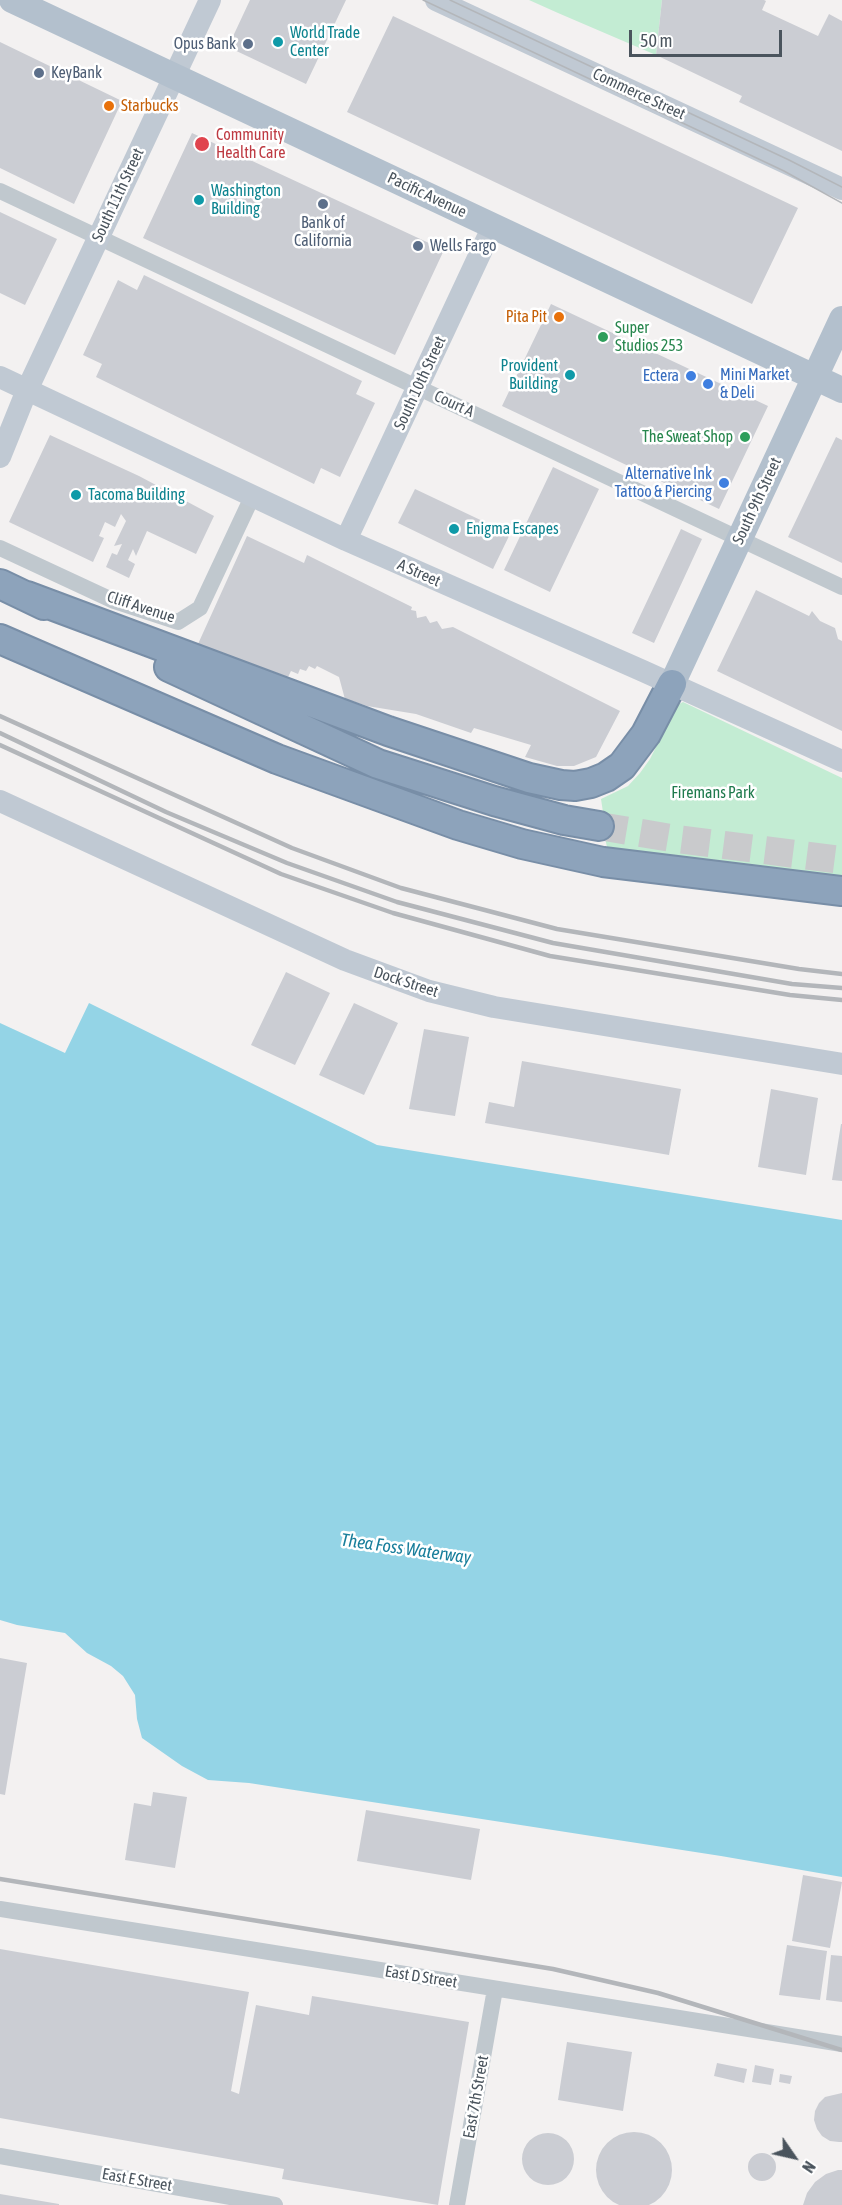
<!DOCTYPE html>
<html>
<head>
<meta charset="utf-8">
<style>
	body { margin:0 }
	#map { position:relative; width:842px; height:2205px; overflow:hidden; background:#f3f1f1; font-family:"Asap Condensed",sans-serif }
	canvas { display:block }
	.north { position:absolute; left:764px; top:2127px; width:60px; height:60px; -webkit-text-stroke:4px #fff; paint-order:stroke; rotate:124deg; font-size:16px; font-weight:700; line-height:24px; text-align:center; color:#4a545d }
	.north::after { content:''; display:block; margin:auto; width:21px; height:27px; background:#4a545d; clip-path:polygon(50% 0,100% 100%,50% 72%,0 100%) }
	.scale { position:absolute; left:629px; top:30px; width:153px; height:27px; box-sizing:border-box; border:3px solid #4a545d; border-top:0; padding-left:8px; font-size:18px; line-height:21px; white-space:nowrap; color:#4a545d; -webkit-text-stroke:4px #fff; paint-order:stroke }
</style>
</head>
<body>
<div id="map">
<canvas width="842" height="2205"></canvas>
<div class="north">N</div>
<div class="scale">50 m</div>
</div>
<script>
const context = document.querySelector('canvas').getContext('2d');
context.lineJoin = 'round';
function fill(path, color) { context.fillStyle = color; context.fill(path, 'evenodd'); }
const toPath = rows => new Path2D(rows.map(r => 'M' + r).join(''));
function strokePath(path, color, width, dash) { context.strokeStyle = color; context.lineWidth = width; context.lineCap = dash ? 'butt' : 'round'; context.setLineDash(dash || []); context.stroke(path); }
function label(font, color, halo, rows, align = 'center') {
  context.font = font + ' "Asap Condensed",sans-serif'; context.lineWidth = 5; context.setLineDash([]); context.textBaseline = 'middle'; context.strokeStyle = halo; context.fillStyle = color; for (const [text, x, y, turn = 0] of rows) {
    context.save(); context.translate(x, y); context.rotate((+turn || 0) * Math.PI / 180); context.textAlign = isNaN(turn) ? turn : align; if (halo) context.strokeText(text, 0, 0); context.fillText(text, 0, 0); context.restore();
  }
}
const green = toPath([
	[529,0,662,0,656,55,558,13],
	[683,702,842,778,842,881,607,847,601,820,604,819,601,799,628,786,640,773,650,759,677,705]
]);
const water = toPath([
	[89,1003,377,1145,842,1220,842,1877,721,1856,249,1783,208,1780,182,1766,142,1738,137,1719,135,1695,123,1676,111,1666,87,1653,65,1633,17,1625,0,1620,0,1023,65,1053]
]);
const building = toPath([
	[250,0,346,0,306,84,228,47],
	[662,0,764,0,766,1,762,10,818,36,829,14,842,21,842,151,739,102,742,96,656,55],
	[393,16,798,208,752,304,347,112],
	[0,42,122,101,74,204,0,168],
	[192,133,444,250,395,355,143,238],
	[0,212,57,239,25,305,0,293],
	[144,275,362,381,356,394,375,403,340,477,321,468,314,484,96,377,102,364,83,355,118,280,137,290],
	[551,304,768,406,719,509,502,406],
	[50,435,139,476,214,516,196,554,147,531,136,556,133,549,128,560,135,564,129,578,106,567,112,553,117,555,122,544,114,546,126,521,121,514,115,527,105,522,99,536,104,538,93,562,9,522],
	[836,437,842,440,842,563,788,537],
	[553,467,599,489,550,592,504,570],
	[415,489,510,534,493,569,398,523],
	[681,529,702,539,654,643,632,633],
	[247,536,304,563,307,555,412,607,411,610,416,611,417,618,426,616,430,623,437,621,442,629,453,627,620,711,596,757,574,766,557,766,525,757,531,745,474,728,471,733,416,714,367,706,352,701,346,703,339,677,317,666,315,669,309,666,306,671,300,669,298,674,291,671,288,677,198,644],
	[756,590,809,616,812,611,820,621,835,628,838,639,842,641,842,731,717,671],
	[286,972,330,993,295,1065,251,1045],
	[354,1003,398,1023,364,1095,319,1075],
	[424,1029,469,1037,455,1116,409,1109],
	[522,1061,681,1089,669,1155,485,1123,489,1102,514,1107],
	[771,1089,818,1098,806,1175,758,1167],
	[841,1124,842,1124,842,1181,832,1180],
	[0,1658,27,1663,5,1795,0,1794],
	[153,1792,187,1797,175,1868,125,1860,134,1803,151,1806],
	[366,1810,480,1829,471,1880,357,1861],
	[803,1875,842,1882,830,1948,792,1941],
	[787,1945,827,1951,820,2000,779,1995],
	[0,1949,249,1992,231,2091,239,2094,256,2005,309,2015,312,1996,469,2022,438,2205,282,2179,284,2169,0,2118],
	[831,1955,842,1956,842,2002,826,2000],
	[567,2042,632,2052,623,2111,558,2100],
	[717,2063,747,2069,744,2083,714,2076],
	[755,2065,774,2069,771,2085,752,2082],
	[780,2074,792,2076,790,2084,779,2082],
	[842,2093,842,2142,839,2142,830,2141,822,2136,817,2129,814,2120,815,2111,819,2103,825,2097],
	'596 2170a38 38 0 1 1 76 0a38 38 0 1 1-76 0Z',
	'522 2159a26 26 0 1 1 52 0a26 26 0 1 1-52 0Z',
	'748 2167a14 14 0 1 1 28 0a14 14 0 1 1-28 0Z',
	[838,2170,842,2170,842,2205,803,2205,807,2193,815,2182,826,2174],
	[0,2194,59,2204,59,2205,0,2205]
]);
const highwayTunnel = toPath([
	[599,826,677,839,842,860]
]);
const street = toPath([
	[0,191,842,587],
	[0,548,114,601,178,622,200,608,253,495],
	[0,1909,842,2044],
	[0,2156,275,2205],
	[457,2205,495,1989]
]);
const secondary = toPath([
	[436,0,842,189],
	[0,377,346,540,643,671,842,761],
	[0,457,27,390,210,0],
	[346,540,493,226],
	[0,801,345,960,429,991,494,1007,842,1064]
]);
const primary = toPath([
	[12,0,842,390],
	[672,684,842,319]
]);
const highway = toPath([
	[0,584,44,605],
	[27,596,388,731,529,778,561,785,575,786,591,783,606,777,622,766,646,734,672,684],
	[0,639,277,759,458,825,522,844,603,862,842,891],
	[169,667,378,764,494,801,564,820,599,826]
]);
const tram = toPath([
	[423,0,784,171,842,203],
	[450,0,789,160,842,187]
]);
const rail = toPath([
	[0,716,292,848,401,888,557,929,799,969,842,974],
	[0,733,166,812,287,863,397,902,553,943,792,984,842,988],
	[0,745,281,874,393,913,550,956,790,995,842,1000],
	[0,1879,553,1969,658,1993,842,2050]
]);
const markers = [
	[278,42,6,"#0f9aa8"],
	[248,44,6,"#5c6f8a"],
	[39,73,6,"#5c6f8a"],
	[109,106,6,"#e8710a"],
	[202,144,8,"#e0444e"],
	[199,200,6,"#0f9aa8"],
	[323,204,6,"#5c6f8a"],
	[418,246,6,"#5c6f8a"],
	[559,317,6,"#e8710a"],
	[603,337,6,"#2e9e5b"],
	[570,375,6,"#0f9aa8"],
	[691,376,6,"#3f7fe0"],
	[708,384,6,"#3f7fe0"],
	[745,437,6,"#2e9e5b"],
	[724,483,6,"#3f7fe0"],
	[76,495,6,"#0f9aa8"],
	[454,529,6,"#0f9aa8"]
];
const cultureNames = [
	["World Trade",290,33],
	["Center",290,51],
	["Washington",211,191],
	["Building",211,209],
	["Provident",558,366,"right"],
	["Building",558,384,"right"],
	["Tacoma Building",88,495],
	["Enigma Escapes",466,529]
];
const serviceNames = [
	["Opus Bank",236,44,"right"],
	["KeyBank",51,73],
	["Bank of",323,223,"center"],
	["California",323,241,"center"],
	["Wells Fargo",430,246]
];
const streetNames = [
	["Commerce Street",639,94,25],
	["South 11th Street",118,195,-65],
	["Pacific Avenue",427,195,25],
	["South 10th Street",420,383,-65],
	["Court A",454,404,25],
	["South 9th Street",757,501,-65],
	["A Street",419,573,24],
	["Cliff Avenue",141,607,18],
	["Dock Street",406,982,18],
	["East D Street",421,1977,9],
	["East 7th Street",476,2097,-80],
	["East E Street",137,2180,10]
];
const foodNames = [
	["Starbucks",121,106],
	["Pita Pit",547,317,"right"]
];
const healthNames = [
	["Community",216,135],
	["Health Care",216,153]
];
const leisureNames = [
	["Super",615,328],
	["Studios 253",615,346],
	["The Sweat Shop",733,437,"right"]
];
const shopNames = [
	["Mini Market",720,375,"left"],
	["& Deli",720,393,"left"],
	["Ectera",679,376],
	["Alternative Ink",712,474],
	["Tattoo & Piercing",712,492]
];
const parkNames = [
	["Firemans Park",713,793]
];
const waterNames = [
	["Thea Foss Waterway",406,1549,8]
];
fill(green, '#c3ecd3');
fill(water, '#94d4e6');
fill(building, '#cbcdd3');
strokePath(highwayTunnel, '#c9cacc', 28, [28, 14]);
strokePath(highway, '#788ea7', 32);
strokePath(street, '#c0c8ce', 16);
strokePath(secondary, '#c0c9d3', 22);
strokePath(primary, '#b3c0cd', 26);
strokePath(highway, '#8da3bb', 28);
strokePath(tram, '#b3b6ba', 1.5);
strokePath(rail, '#b3b6ba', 4.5);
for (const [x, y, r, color] of markers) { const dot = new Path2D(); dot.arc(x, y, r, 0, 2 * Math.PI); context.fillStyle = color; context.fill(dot); strokePath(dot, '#fff', 2); }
label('16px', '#0d838f', '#fff', cultureNames, 'left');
label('16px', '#4e5e75', '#fff', serviceNames, 'left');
label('16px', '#4a545d', '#fff', streetNames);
label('16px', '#c56008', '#fff', foodNames, 'left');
label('16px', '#be3a42', '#fff', healthNames, 'left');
label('16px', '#27864d', '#fff', leisureNames, 'left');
label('16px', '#366cbe', '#fff', shopNames, 'right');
label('16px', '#1f7a4d', '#fff', parkNames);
label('italic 18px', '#187e9b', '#fff', waterNames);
</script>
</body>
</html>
